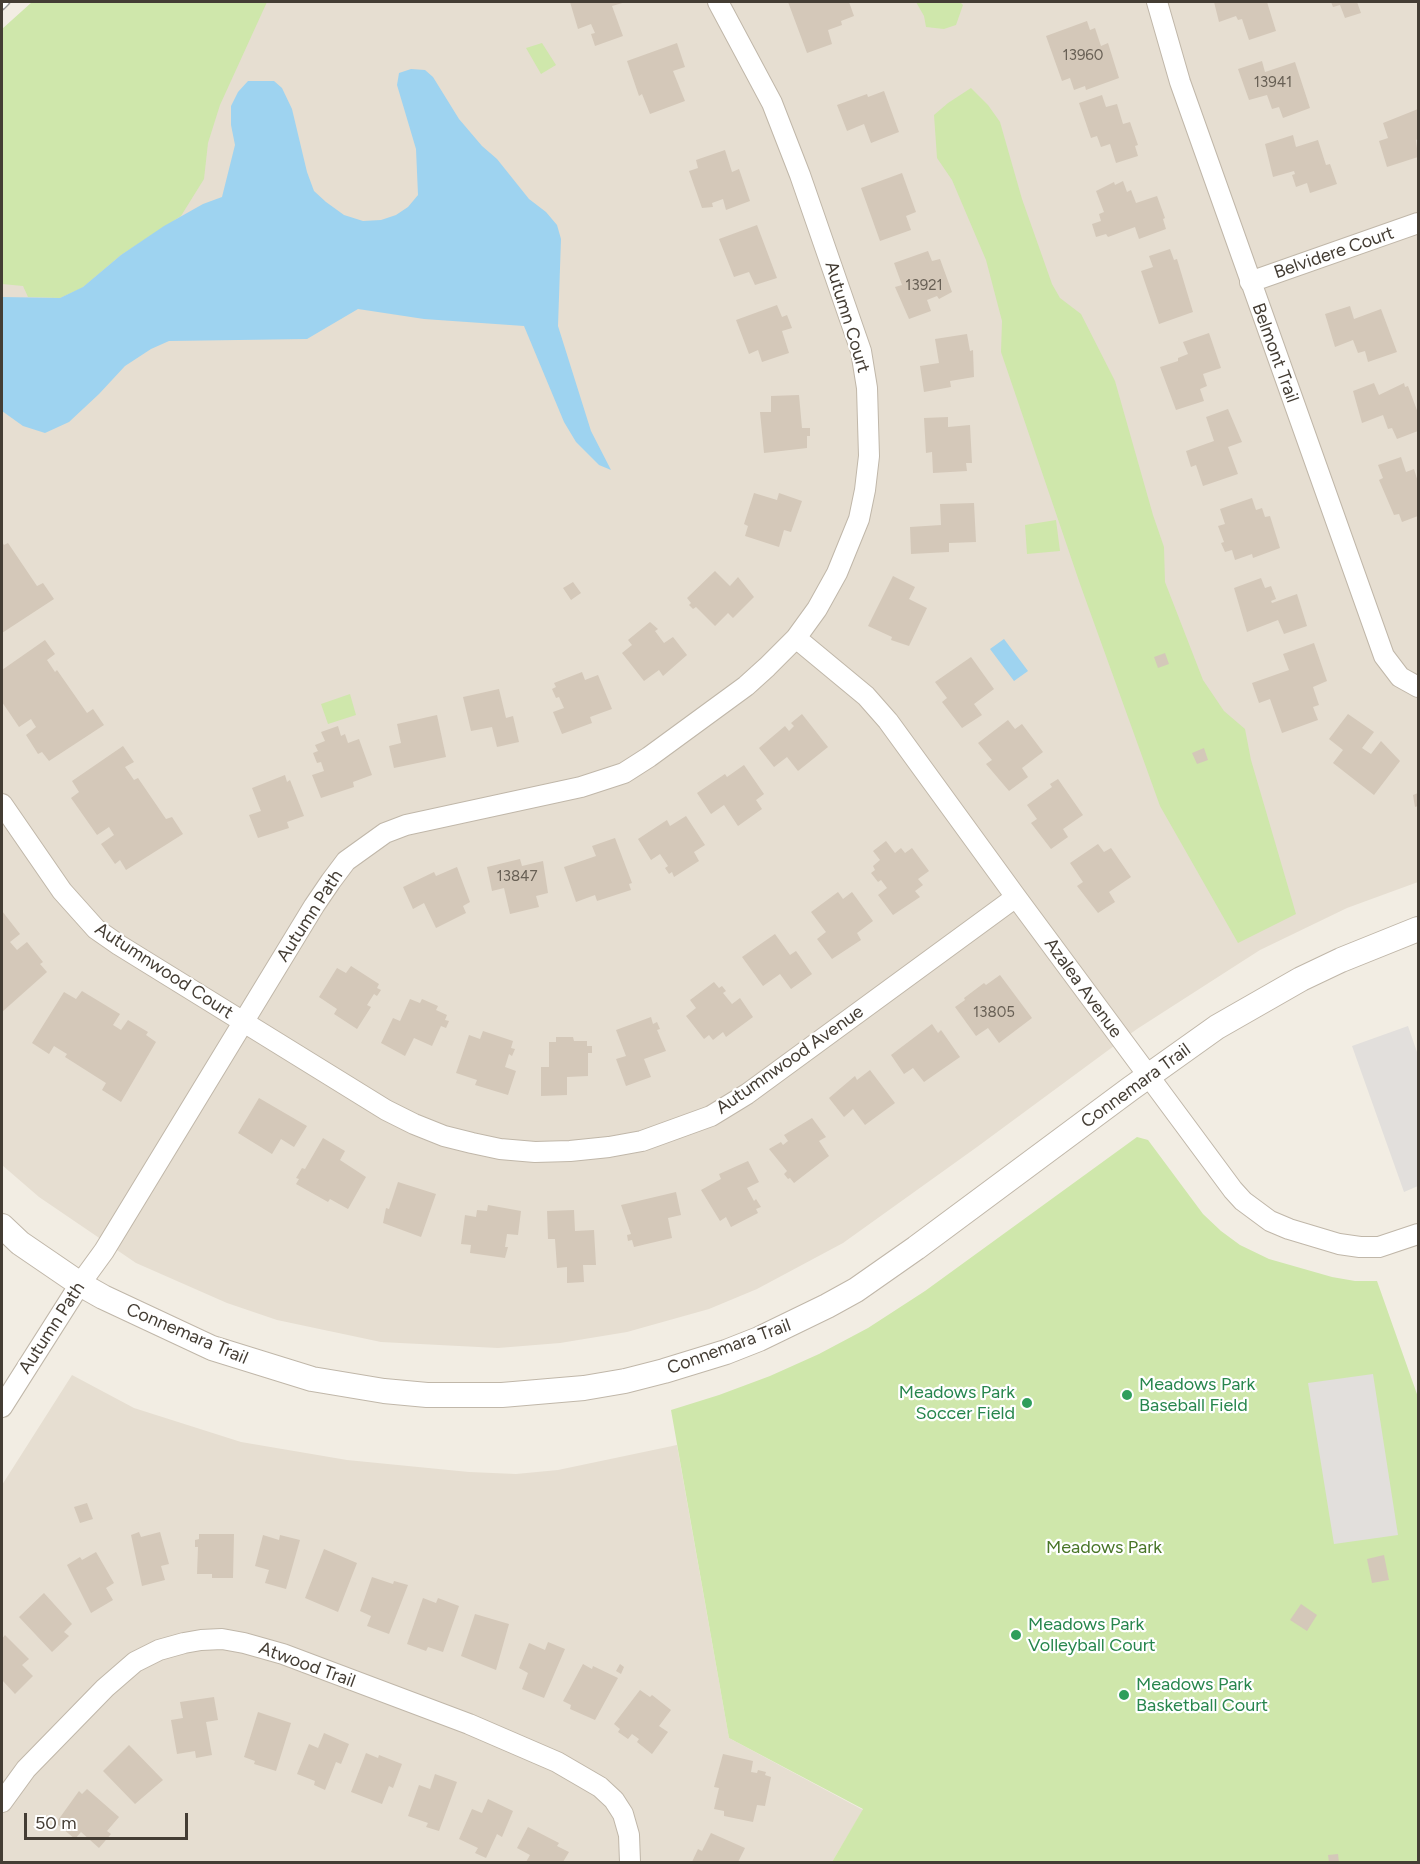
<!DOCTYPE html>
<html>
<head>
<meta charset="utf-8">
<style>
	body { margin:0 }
	#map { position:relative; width:1420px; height:1864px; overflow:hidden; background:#f2ede3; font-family:Figtree,sans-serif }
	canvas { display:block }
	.frame { position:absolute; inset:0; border:3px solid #443d34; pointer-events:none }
	.scale { position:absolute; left:24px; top:1813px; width:164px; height:27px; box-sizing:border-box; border:3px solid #443d34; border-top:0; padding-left:8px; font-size:18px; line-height:21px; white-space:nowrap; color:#443d34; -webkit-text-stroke:4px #fff; paint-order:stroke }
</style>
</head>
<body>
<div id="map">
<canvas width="1420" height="1864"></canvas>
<div class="frame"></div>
<div class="scale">50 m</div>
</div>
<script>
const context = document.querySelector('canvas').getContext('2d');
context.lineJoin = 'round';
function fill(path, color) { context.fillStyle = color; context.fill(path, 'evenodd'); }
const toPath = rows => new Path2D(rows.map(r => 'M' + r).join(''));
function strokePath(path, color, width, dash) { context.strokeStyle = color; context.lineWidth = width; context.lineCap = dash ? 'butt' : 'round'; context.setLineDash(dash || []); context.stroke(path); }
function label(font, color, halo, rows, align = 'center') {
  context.font = font + ' Figtree,sans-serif'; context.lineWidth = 4.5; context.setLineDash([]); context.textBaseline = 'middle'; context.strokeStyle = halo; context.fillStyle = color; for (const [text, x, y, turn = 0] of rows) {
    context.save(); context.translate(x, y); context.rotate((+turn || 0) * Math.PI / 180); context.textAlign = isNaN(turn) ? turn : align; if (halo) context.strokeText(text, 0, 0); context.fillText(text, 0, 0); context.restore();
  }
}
const residential = toPath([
	[70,2,1418,2,1418,882,1347,908,1260,950,1137,1029,977,1147,843,1243,757,1289,709,1309,627,1332,560,1343,498,1348,381,1342,277,1320,227,1303,136,1263,39,1197,2,1165,2,65],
	[72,1375,134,1408,241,1442,347,1460,469,1472,516,1474,558,1470,677,1445,729,1738,863,1810,832,1862,2,1862,2,1485]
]);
const green = toPath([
	[32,2,267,2,220,105,208,143,204,179,181,216,121,255,82,288,60,298,28,297,23,286,2,284,2,29],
	[916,2,960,2,963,5,956,25,944,29,926,27,924,16],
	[542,43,556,65,541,74,526,48],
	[971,88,988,105,1000,122,1022,199,1052,284,1060,298,1081,314,1115,381,1153,515,1164,547,1165,582,1203,680,1224,711,1245,729,1251,760,1296,914,1238,943,1160,806,1080,584,1001,352,1002,321,986,260,952,180,937,158,934,115,948,103],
	[1056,520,1060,551,1027,554,1025,525],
	[350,694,356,715,328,724,321,704],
	[1137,1137,1148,1140,1203,1214,1221,1231,1240,1245,1269,1259,1332,1277,1355,1281,1377,1281,1418,1397,1418,1862,832,1862,863,1809,729,1738,671,1410,719,1395,770,1376,819,1354,868,1328,925,1291]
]);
const parking = toPath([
	[1408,1026,1418,1055,1418,1186,1404,1192,1352,1046],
	[1373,1374,1398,1535,1334,1544,1308,1383]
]);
const water = toPath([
	[411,69,425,70,433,77,459,119,482,146,497,159,529,199,546,212,557,225,561,239,558,326,591,431,611,470,599,465,576,442,564,422,524,326,424,319,358,309,307,339,169,341,151,349,125,366,99,394,69,422,45,433,23,426,2,411,2,297,60,298,83,287,121,255,164,226,203,204,222,197,235,145,231,125,231,106,238,92,248,81,274,81,282,88,292,109,307,172,314,191,326,202,344,215,363,221,381,220,396,215,408,207,418,195,416,149,397,85,399,73],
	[1004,639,1028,671,1014,681,990,649]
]);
const building = toPath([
	[570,2,626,2,612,6,623,36,595,46,591,34,595,33,591,24,578,29],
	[788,2,849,2,854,16,841,21,842,25,828,30,832,44,807,53],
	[1214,2,1267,2,1276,31,1249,40,1242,19,1238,20,1236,16,1219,22],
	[1331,2,1357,2,1361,13,1345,18,1340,5,1333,7],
	[1087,21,1090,30,1095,28,1101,46,1108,43,1119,78,1086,90,1085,86,1074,90,1070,78,1062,81,1046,36],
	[677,43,685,67,673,71,685,101,650,114,642,94,639,96,627,61],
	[1262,61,1265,72,1295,62,1310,108,1283,118,1279,107,1272,109,1267,95,1249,100,1238,69],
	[884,91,899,132,871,143,864,124,847,131,837,105,867,94,868,97],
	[1102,95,1106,107,1117,104,1123,124,1130,122,1138,145,1135,146,1138,156,1116,163,1110,144,1101,147,1097,136,1091,138,1079,103],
	[1418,109,1418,139,1416,140,1418,157,1387,167,1379,141,1388,138,1383,123],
	[1293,135,1296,147,1318,140,1326,165,1330,164,1337,184,1310,193,1307,183,1296,187,1292,175,1295,174,1294,171,1273,177,1265,144],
	[725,150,732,172,739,169,750,201,726,210,723,199,712,203,713,207,702,208,689,171,698,168,696,160],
	[902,173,916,212,906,216,911,230,880,241,861,188],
	[1123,181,1127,192,1131,190,1136,203,1157,196,1165,218,1163,219,1166,229,1139,239,1135,227,1108,237,1106,234,1096,237,1092,224,1101,221,1099,214,1104,212,1096,191,1114,182,1115,185],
	[757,225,777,278,755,285,749,272,734,277,719,239],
	[1170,249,1174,260,1177,259,1193,312,1159,324,1141,271,1153,267,1149,256],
	[928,251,932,261,940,259,952,292,939,299,937,296,927,300,931,311,909,319,895,287,902,285,894,263],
	[777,305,782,317,787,315,792,328,782,331,789,353,762,362,758,350,749,354,736,320],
	[1350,306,1354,319,1381,309,1397,352,1368,362,1365,351,1358,353,1353,340,1335,347,1325,314],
	[1209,333,1221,368,1203,374,1207,386,1200,389,1204,401,1176,410,1160,367,1178,361,1178,358,1188,354,1183,342],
	[967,334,970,351,973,350,974,377,950,381,951,387,924,392,920,366,939,363,935,339],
	[1374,383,1379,395,1404,383,1405,387,1408,386,1418,413,1418,431,1397,439,1392,428,1388,429,1383,415,1362,423,1353,391],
	[799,395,802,428,810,428,810,436,807,436,807,448,764,453,760,412,771,412,771,396],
	[1228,409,1242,442,1228,447,1238,474,1203,486,1196,465,1191,467,1186,451,1214,441,1206,417],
	[948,417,948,427,970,425,972,463,966,463,967,471,933,473,932,452,926,453,924,418],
	[1401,457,1406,472,1414,469,1418,482,1418,516,1402,522,1399,514,1394,515,1379,480,1383,478,1378,465],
	[754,493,777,500,779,493,802,501,791,532,784,530,779,547,745,536,748,526,744,524],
	[1252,498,1256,510,1262,508,1265,517,1270,516,1280,548,1253,558,1252,554,1235,560,1232,550,1225,552,1221,543,1224,542,1218,526,1225,524,1220,509],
	[974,503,976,542,949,543,949,552,911,554,910,527,941,525,940,504],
	[2,542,4,545,8,543,37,586,43,583,54,599,2,633],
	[715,571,730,586,738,577,754,597,733,618,728,613,715,626,696,607,693,609,689,605,691,603,687,598],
	[893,576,915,587,909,599,927,608,909,646,891,640,892,637,868,626],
	[1261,578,1265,588,1271,586,1276,599,1271,601,1272,603,1297,594,1307,626,1284,634,1278,620,1247,632,1234,588],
	[573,582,581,593,571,600,563,588],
	[650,622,658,629,655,631,664,643,673,637,687,655,663,676,659,670,644,681,622,653,632,645,628,640],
	[45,640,55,654,47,660,55,672,57,670,87,713,93,709,104,725,49,761,42,752,38,754,26,735,36,727,31,719,19,727,2,702,2,670],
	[1314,643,1327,681,1313,687,1319,705,1313,707,1318,720,1282,733,1270,699,1259,703,1252,683,1289,670,1283,654],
	[1165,653,1169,664,1158,668,1154,657],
	[971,657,994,689,974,704,982,715,962,728,942,702,947,698,935,682],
	[582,672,585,680,598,675,612,709,590,717,592,723,562,734,553,712,564,708,559,697,556,698,552,689,556,687,554,683],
	[499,689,506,718,513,716,519,742,497,747,492,727,471,731,463,697],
	[802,714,828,747,798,771,787,757,774,767,759,748,785,726,789,731,794,726,791,723],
	[1348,714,1374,732,1362,748,1371,754,1381,741,1400,761,1374,795,1333,763,1343,750,1329,739],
	[437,715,446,757,394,768,389,746,401,743,397,724],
	[1008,720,1015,729,1022,724,1043,752,1022,768,1028,777,1009,791,986,764,992,760,978,743],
	[338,726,341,736,345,734,348,743,359,739,372,775,353,782,354,787,321,798,312,775,324,771,321,762,317,763,313,753,318,751,315,745,325,741,321,732],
	[123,746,134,762,125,767,134,780,138,778,166,819,172,817,183,834,126,870,120,860,115,864,101,844,114,835,109,827,97,835,71,798,79,792,72,781],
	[1204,748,1208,760,1197,764,1192,753],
	[744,765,764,794,756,800,762,809,738,826,724,805,711,814,697,793,725,774,727,777],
	[285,775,287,782,290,780,304,816,287,822,289,828,258,838,249,815,261,811,252,788],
	[1058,779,1083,815,1063,829,1068,837,1051,849,1031,823,1037,819,1027,805,1052,787,1050,784],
	[1418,793,1418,806,1415,807,1413,795],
	[686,816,705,845,694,852,699,861,674,877,672,872,669,874,665,868,668,866,660,854,651,860,638,839,667,820,670,826],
	[615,838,632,883,629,884,631,890,597,901,595,895,576,902,564,867,596,856,592,846],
	[886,841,895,853,901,848,905,853,912,848,929,871,918,879,923,885,915,891,920,897,893,915,878,895,887,888,881,880,878,882,871,873,875,870,873,866,880,860,873,851],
	[1098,844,1104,852,1111,848,1131,877,1109,892,1115,902,1098,913,1077,886,1083,882,1070,863],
	[520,859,522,866,543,861,548,893,536,896,539,907,510,914,504,888,492,891,487,867],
	[457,867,470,902,463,906,466,913,436,928,424,903,413,909,403,887,434,872,436,876],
	[838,892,843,899,852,892,873,921,857,933,861,940,832,959,817,939,826,932,811,912],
	[2,911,20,934,10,942,17,950,27,942,43,962,40,964,47,972,2,1012],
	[775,934,790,955,796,951,812,974,791,989,780,974,763,986,742,957],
	[351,966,379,984,377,988,381,990,377,996,374,994,367,1005,371,1007,357,1029,334,1014,337,1009,319,997,337,968,346,973],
	[1000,975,1032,1018,999,1043,988,1028,976,1036,955,1007,965,1000,964,998,984,983,986,985],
	[714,982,719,988,722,986,726,991,723,993,732,1004,740,998,753,1017,726,1037,723,1032,713,1040,709,1035,704,1039,686,1016,696,1008,690,1000],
	[82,991,120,1014,113,1025,121,1030,128,1020,148,1032,146,1035,156,1042,121,1102,102,1090,106,1083,65,1057,67,1054,54,1046,49,1054,32,1043,64,992,76,999],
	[410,999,420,1003,422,999,438,1006,436,1010,447,1015,445,1020,449,1021,446,1028,441,1026,432,1046,414,1038,405,1056,381,1043,393,1018,400,1021],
	[651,1017,653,1024,657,1022,660,1029,657,1030,666,1051,644,1059,651,1077,626,1086,616,1059,626,1056,616,1030],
	[932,1024,938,1033,941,1030,960,1057,924,1082,913,1068,904,1074,891,1055],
	[483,1031,513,1041,511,1048,515,1049,512,1056,509,1054,505,1067,516,1071,508,1095,475,1085,477,1080,456,1073,469,1035,480,1039],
	[556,1037,573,1037,574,1041,587,1041,587,1046,592,1046,592,1053,588,1053,588,1076,567,1077,567,1095,541,1096,541,1067,549,1067,549,1042,556,1042],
	[870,1070,895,1103,865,1125,853,1109,844,1117,829,1098,855,1076,857,1080],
	[259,1098,307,1126,294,1147,281,1139,272,1154,238,1133],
	[812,1118,826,1137,819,1141,829,1156,794,1183,790,1178,788,1179,784,1174,787,1171,769,1149,781,1142,783,1145,788,1141,784,1135],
	[323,1138,345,1151,340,1160,366,1177,348,1209,330,1199,328,1202,296,1184,299,1179,296,1178,302,1168,305,1169],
	[748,1161,759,1182,747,1188,754,1201,756,1199,761,1207,756,1209,758,1213,731,1227,726,1217,720,1221,701,1190,721,1179,719,1174],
	[398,1182,436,1194,421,1237,383,1223,386,1208,389,1209],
	[676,1192,681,1215,668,1218,672,1238,634,1247,632,1240,628,1241,627,1235,631,1234,621,1205],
	[488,1205,521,1211,518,1235,507,1234,505,1247,508,1247,505,1258,470,1253,471,1245,461,1244,465,1215,476,1217,477,1210,487,1211],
	[574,1210,575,1231,594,1230,596,1265,583,1265,584,1282,567,1283,567,1267,557,1268,555,1239,548,1239,547,1211],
	[87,1503,93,1519,80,1523,74,1507],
	[139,1532,141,1537,160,1532,169,1564,161,1566,165,1580,142,1586,131,1535],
	[199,1534,234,1534,233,1578,212,1578,212,1574,197,1574,198,1547,195,1547,195,1540,199,1539],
	[263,1535,279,1540,280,1535,300,1540,286,1589,265,1583,269,1570,255,1566],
	[324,1549,357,1563,338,1612,305,1598],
	[96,1552,114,1583,106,1588,113,1600,91,1613,67,1565,80,1557,82,1560],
	[1384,1555,1389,1580,1372,1583,1367,1559],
	[372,1577,393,1584,394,1581,408,1585,389,1634,367,1626,371,1616,360,1611],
	[44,1593,72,1624,64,1632,69,1636,52,1652,19,1617],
	[423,1598,436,1603,438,1598,459,1606,443,1652,428,1647,426,1651,407,1644],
	[1301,1604,1317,1615,1307,1631,1290,1620],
	[475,1614,509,1624,496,1670,461,1656],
	[5,1635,29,1659,22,1665,33,1676,15,1694,2,1680,2,1639],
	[548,1642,565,1649,544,1698,522,1689,528,1673,519,1668,529,1643,545,1650],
	[583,1664,592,1669,593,1666,618,1678,595,1720,570,1709,571,1705,563,1701],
	[620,1664,624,1667,621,1674,616,1671],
	[640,1690,650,1697,652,1695,671,1710,659,1726,668,1732,652,1754,637,1742,639,1739,632,1734,628,1739,618,1732,620,1729,614,1724],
	[214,1697,218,1720,206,1722,212,1755,196,1758,195,1751,177,1754,171,1720,183,1718,180,1702],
	[258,1712,291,1723,276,1771,254,1764,255,1761,244,1757],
	[324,1733,349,1744,341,1764,336,1762,325,1790,314,1785,315,1781,297,1774,309,1744,318,1748],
	[129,1745,163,1780,135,1804,103,1771],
	[366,1753,378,1758,379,1755,402,1764,393,1788,389,1786,382,1804,351,1792],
	[723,1754,753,1761,751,1772,757,1773,758,1770,766,1772,765,1775,771,1777,765,1806,757,1805,753,1822,724,1816,724,1811,714,1809,719,1788,714,1787],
	[435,1774,457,1782,439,1831,426,1827,428,1823,408,1816,419,1785,430,1789],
	[87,1789,119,1817,107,1831,111,1834,99,1848,81,1832,75,1839,56,1823,79,1791,82,1794],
	[488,1799,513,1811,502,1837,497,1834,486,1858,475,1853,478,1848,459,1839,472,1809,482,1813],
	[528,1827,559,1843,557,1846,569,1852,563,1862,526,1862,530,1855,517,1848],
	[711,1833,745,1848,738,1862,692,1862,698,1849,702,1851],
	[1338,1854,1339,1862,1329,1862,1328,1855]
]);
const minor = toPath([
	[1157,2,1180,82,1384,656,1400,677,1418,687],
	[1250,282,1418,223],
	[796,638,866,696,888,721,1016,897,1233,1190,1243,1201,1270,1221,1289,1229,1339,1244,1360,1247,1379,1247,1418,1234],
	[2,804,62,891,96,929,119,945,386,1110,414,1124,444,1136,472,1143,500,1149,535,1152,570,1151,609,1147,642,1141,711,1116,747,1094,1016,897],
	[2,1407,80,1284,104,1251,314,906,331,881,346,861,385,833,406,825,581,787,624,773,649,757,746,686,767,667,796,638,817,609,837,573,859,519,865,490,869,456,867,388,861,351,800,175,772,103,718,2],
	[2,1802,26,1769,105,1688,135,1662,159,1650,184,1643,201,1640,222,1639,244,1643,283,1654,469,1724,557,1762,600,1787,614,1800,623,1814,629,1835,630,1862]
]);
const tertiary = toPath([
	[2,1226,20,1243,80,1284,103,1297,212,1348,312,1379,384,1391,427,1395,502,1395,584,1388,625,1381,664,1371,726,1352,759,1339,827,1306,856,1290,916,1248,1130,1089,1217,1027,1301,979,1341,960,1418,929]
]);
const rail = toPath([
	[2,7,7,2]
]);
const markers = [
	[1127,1395,6,"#2e9e5b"],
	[1027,1403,6,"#2e9e5b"],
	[1016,1635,6,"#2e9e5b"],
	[1124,1695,6,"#2e9e5b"]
];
const numberNames = [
	["13960",1083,56],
	["13941",1273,83],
	["13921",924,286],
	["13847",517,877],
	["13805",994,1013]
];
const streetNames = [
	["Belvidere Court",1334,253,-19],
	["Autumn Court",847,317,73],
	["Belmont Trail",1275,353,70],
	["Autumn Path",310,916,-57],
	["Autumnwood Court",164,971,33],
	["Azalea Avenue",1083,988,54],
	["Autumnwood Avenue",790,1060,-35],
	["Connemara Trail",1136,1086,-36],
	["Autumn Path",52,1328,-57],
	["Connemara Trail",187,1334,23],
	["Connemara Trail",729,1347,-20],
	["Atwood Trail",307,1665,20]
];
const leisureNames = [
	["Meadows Park",1139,1385],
	["Baseball Field",1139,1406],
	["Meadows Park",1015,1393,"right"],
	["Soccer Field",1015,1414,"right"],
	["Meadows Park",1028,1625],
	["Volleyball Court",1028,1646],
	["Meadows Park",1136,1685],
	["Basketball Court",1136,1706]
];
const parkNames = [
	["Meadows Park",1104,1548]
];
fill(residential, '#e6ded1');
fill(green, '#cfe7ab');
fill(parking, '#e2dfdc');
fill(water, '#9ed3f0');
fill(building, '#d4c8b9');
strokePath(minor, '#c0b7a9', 22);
strokePath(tertiary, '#c0b7a9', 26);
strokePath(minor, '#fff', 20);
strokePath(tertiary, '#fff', 24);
strokePath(rail, '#949494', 7);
strokePath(rail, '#fff', 4.5, [14]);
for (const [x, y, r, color] of markers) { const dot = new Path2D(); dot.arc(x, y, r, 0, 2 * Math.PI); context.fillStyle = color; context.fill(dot); strokePath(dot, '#fff', 2); }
label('15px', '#686055', null, numberNames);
label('18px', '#443d34', '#fff', streetNames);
label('18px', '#27864d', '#fff', leisureNames, 'left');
label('18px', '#487527', '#fff', parkNames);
</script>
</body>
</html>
